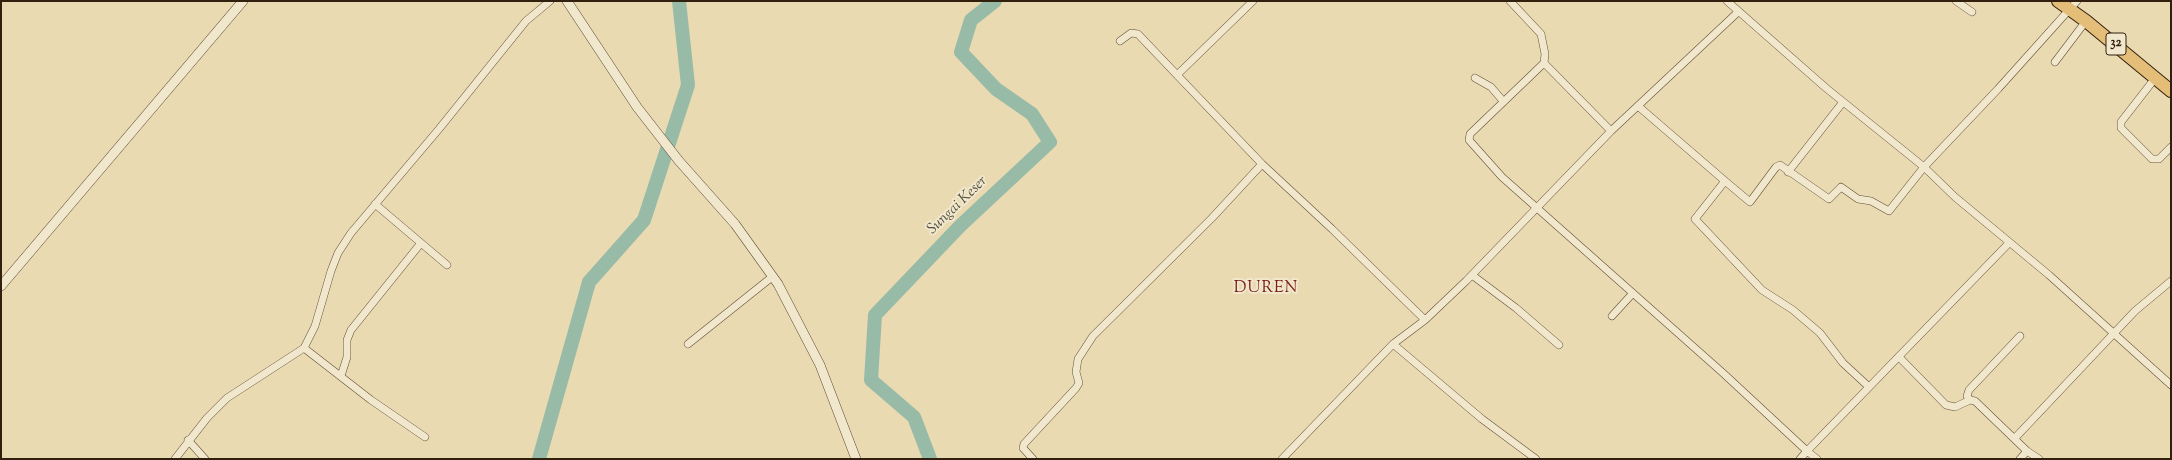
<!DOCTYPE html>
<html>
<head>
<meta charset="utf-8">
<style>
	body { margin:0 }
	#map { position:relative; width:2172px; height:460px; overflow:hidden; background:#e9dab2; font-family:"Sorts Mill Goudy",serif }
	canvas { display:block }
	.frame { position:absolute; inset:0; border:2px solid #31200d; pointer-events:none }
</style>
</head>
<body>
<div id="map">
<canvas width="2172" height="460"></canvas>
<div class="frame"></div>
</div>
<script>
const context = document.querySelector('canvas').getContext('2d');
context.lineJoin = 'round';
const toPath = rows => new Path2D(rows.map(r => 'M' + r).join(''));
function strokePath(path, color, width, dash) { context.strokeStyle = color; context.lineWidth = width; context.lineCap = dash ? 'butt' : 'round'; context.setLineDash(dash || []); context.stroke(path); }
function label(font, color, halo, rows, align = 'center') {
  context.font = font + ' "Sorts Mill Goudy",serif'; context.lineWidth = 4; context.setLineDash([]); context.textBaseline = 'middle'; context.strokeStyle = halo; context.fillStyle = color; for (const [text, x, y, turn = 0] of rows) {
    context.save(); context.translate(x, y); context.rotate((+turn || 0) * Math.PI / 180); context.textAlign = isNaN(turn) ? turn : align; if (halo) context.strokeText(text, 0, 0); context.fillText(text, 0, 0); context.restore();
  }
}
const river = toPath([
	[539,459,589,282,644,220,688,85,679,1],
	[930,459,914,417,871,380,875,315,960,226,1050,142,1032,114,996,89,961,52,971,20,995,1]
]);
const minor = toPath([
	[1253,1,1177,75,1262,164,1332,229,1425,320,1466,281,1611,131,1738,12],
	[1510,1,1541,34,1545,54,1544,63,1611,131],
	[1727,1,1826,88,1924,167,1955,197,2049,275,2171,385],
	[1956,1,1972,12],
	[1120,41,1131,33,1138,34,1177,75],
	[2055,62,2086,21],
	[1544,63,1470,134,1469,140,1502,177,1723,373,1807,451,2009,243],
	[2156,77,2121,122,2121,128,2152,159,2159,159,2171,147],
	[1475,78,1491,87,1503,101],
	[1638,106,1725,181,1695,219,1762,290,1793,310,1820,333,1843,363,1869,387],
	[1788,172,1843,102],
	[1725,181,1750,202,1776,167,1780,165,1829,199,1841,187,1858,199,1871,201,1889,211,1924,167,1998,89,2077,1],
	[375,204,447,265],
	[1472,275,1516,308,1559,345],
	[1612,316,1633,293],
	[688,344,772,277],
	[1393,344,1482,419,1536,459],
	[304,348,371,400,425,437],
	[1899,357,1946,405,1955,407,1970,400,1975,401,2027,451,2039,459],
	[341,376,347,357,347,340,351,330,421,243],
	[1970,400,1967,396,1969,390,2020,336],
	[2015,438,2135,311,2171,281],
	[188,440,205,459],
	[175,459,207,418,227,398,304,348,315,326,331,271,338,253,351,233,439,129,526,21,550,1],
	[1033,459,1023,448,1024,444,1076,388,1079,383,1076,372,1078,359,1093,336,1212,218,1262,164],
	[1282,459,1393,344,1425,320],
	[1800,459,1807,451,1817,459],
	[2020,459,2027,451]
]);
const tertiary = toPath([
	[567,1,637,107,679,161,735,224,778,284,820,365,856,459],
	[1,286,243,1]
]);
const trunk = toPath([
	[2058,1,2086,21,2171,91]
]);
const shields = [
	[2116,44,20]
];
const shieldNames = [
	["32",2116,44]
];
const waterNames = [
	["Sungai Keser",958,206,-44]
];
const quarterNames = [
	["DUREN",1266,289]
];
strokePath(river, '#98bba8', 14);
strokePath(minor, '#5f4e36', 8);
strokePath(tertiary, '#5f4e36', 10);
strokePath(trunk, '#31200d', 14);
strokePath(minor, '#f1e7cd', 7);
strokePath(tertiary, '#f1e7cd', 9);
strokePath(trunk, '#e4bd79', 12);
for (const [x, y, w] of shields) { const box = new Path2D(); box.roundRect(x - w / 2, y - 11, w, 22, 3); context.fillStyle = '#f1e7cd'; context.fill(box); strokePath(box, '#31200d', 1); }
label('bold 13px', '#31200d', null, shieldNames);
label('italic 15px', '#504e3c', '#f1e7cd', waterNames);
context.letterSpacing = '1px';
label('16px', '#7a1f14', '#f1e7cd', quarterNames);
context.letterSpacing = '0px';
</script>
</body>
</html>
